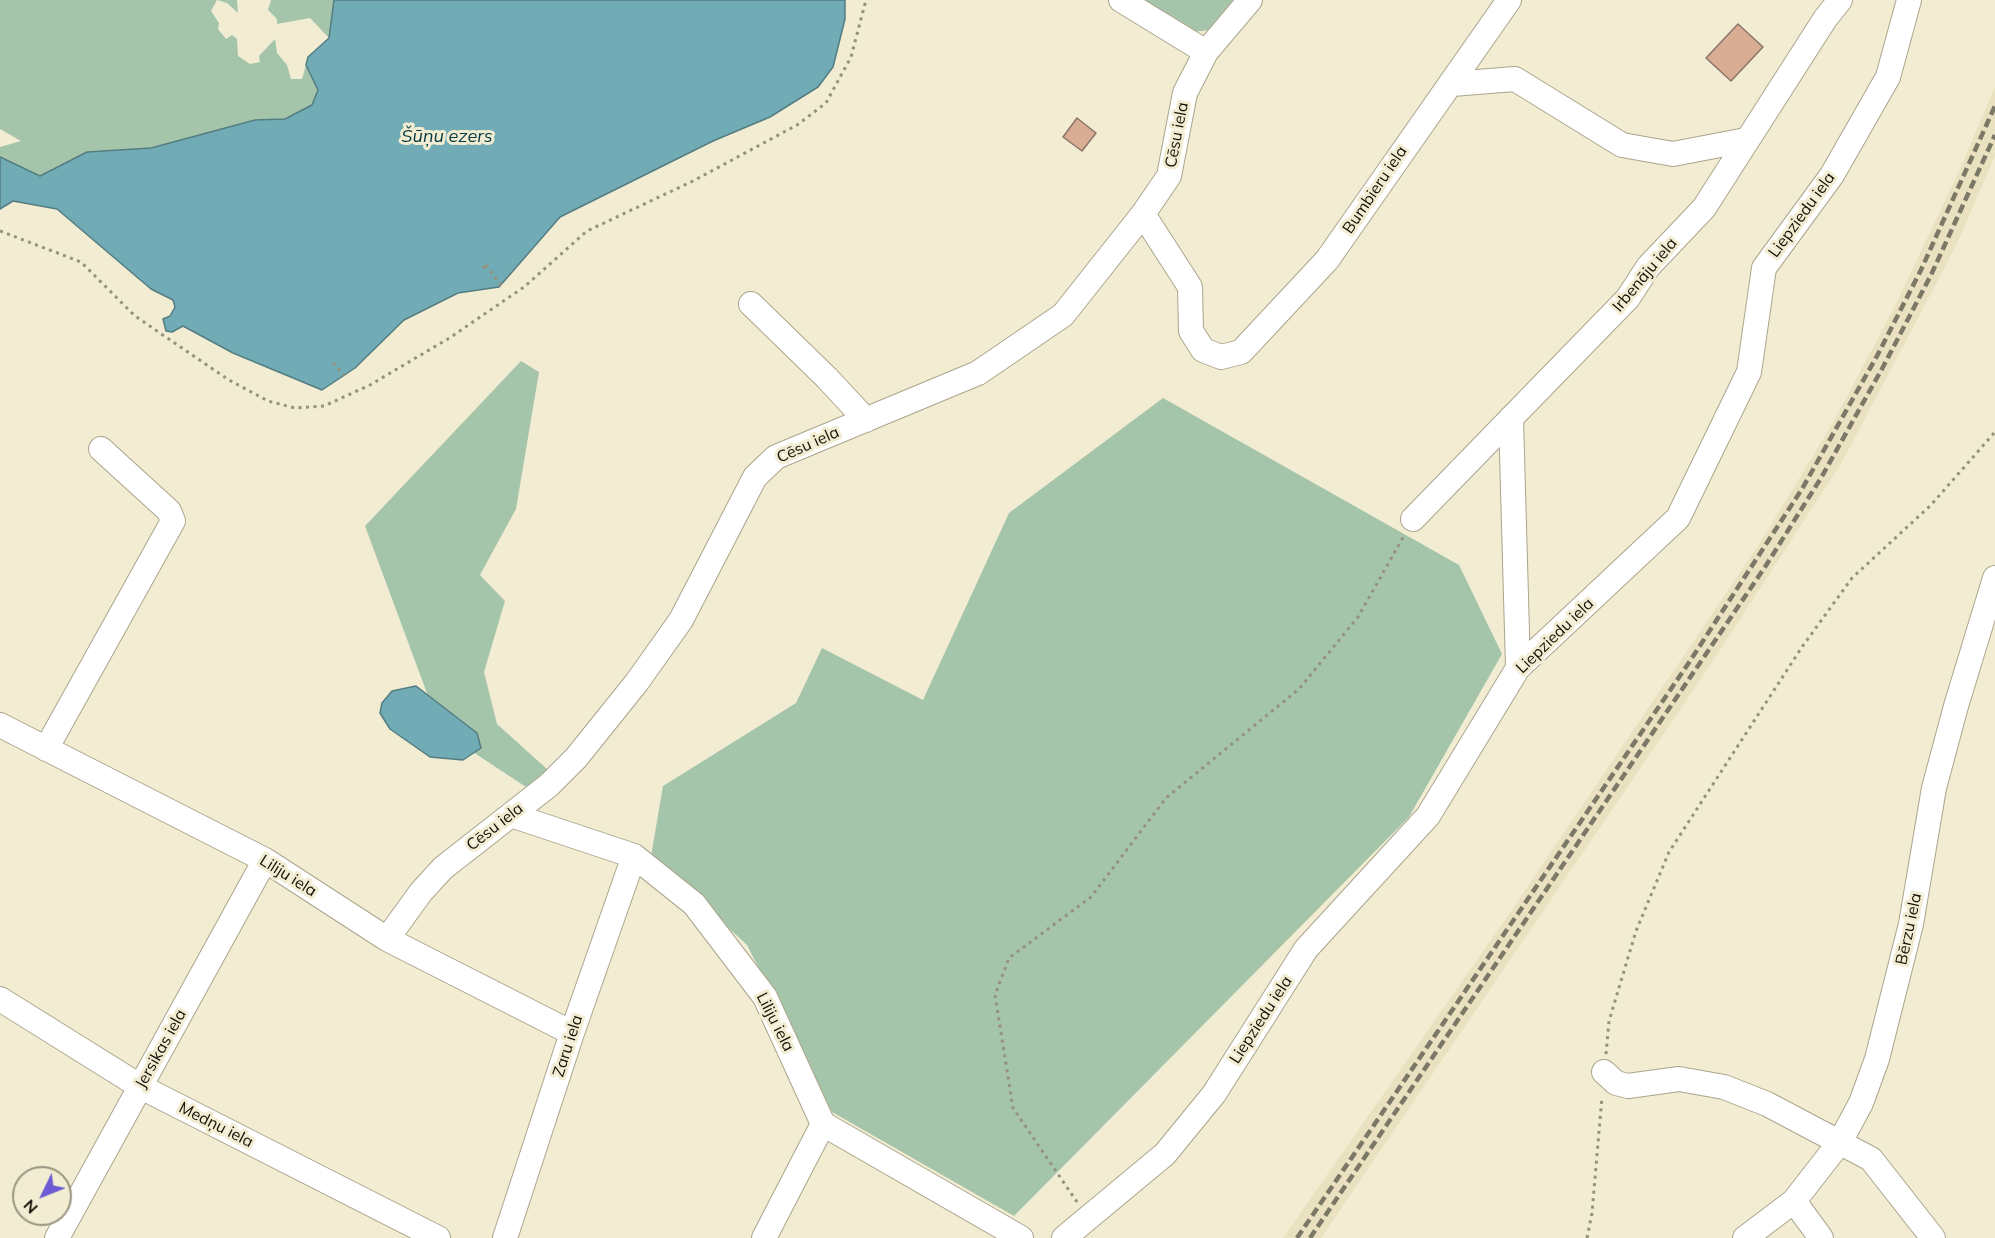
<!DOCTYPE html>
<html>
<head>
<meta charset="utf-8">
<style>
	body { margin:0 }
	#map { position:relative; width:1995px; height:1238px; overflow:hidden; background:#f2ecd2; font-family:Mulish,sans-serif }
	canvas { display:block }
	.north { position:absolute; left:12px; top:1166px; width:60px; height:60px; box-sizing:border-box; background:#f2ecd2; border:2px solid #989481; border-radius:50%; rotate:227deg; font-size:16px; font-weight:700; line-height:24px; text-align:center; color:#121007 }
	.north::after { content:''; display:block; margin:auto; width:21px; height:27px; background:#6e5ad4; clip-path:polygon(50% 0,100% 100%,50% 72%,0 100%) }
</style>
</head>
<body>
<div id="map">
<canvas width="1995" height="1238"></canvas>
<div class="north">N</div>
</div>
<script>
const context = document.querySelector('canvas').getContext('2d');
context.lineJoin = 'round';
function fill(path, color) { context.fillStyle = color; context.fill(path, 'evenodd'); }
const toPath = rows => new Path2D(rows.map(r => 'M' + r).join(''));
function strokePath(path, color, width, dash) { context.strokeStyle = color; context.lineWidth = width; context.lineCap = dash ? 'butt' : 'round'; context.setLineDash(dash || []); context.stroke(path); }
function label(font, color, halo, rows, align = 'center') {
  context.font = font + ' Mulish,sans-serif'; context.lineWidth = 6; context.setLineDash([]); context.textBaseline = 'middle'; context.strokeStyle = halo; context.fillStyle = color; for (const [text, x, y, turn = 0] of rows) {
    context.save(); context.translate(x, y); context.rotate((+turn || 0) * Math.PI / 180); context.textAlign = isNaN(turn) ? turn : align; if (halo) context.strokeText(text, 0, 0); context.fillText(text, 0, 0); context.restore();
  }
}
const built = toPath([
	[1995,87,1995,156,1955,248,1842,462,1709,667,1321,1238,1283,1238,1507,917,1762,540,1834,421,1895,306,1961,167]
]);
const green = toPath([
	[0,0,237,0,238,13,227,3,217,0,211,11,219,23,218,29,226,39,232,35,237,39,238,56,250,64,260,62,259,56,275,39,277,53,287,65,291,79,302,79,306,65,318,90,312,105,285,119,255,120,151,148,87,152,40,176,0,157,0,147,21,141,0,129],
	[271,0,334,0,329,38,310,18,277,24,277,19,268,10],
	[1136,0,1233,0,1209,30,1185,33],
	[521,361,539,372,516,509,480,575,505,601,484,672,497,724,548,770,526,787,441,731,365,526],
	[1163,398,1459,565,1502,654,1409,817,1014,1216,832,1112,747,945,651,856,663,786,796,703,822,648,923,700,1009,513]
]);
const water = toPath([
	[334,0,845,0,845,19,833,67,818,87,770,117,713,141,560,217,499,287,458,293,404,320,355,368,322,390,233,353,183,326,172,332,166,331,163,319,170,316,175,307,173,300,151,289,57,209,13,201,0,209,0,157,40,176,87,152,151,148,255,120,285,119,312,105,318,90,306,65,308,57,329,38,334,0],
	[416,686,477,733,481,748,463,760,430,757,390,729,380,713,382,703,392,691,416,686]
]);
const building = toPath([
	[1738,24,1763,47,1731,81,1706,58,1738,24],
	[1077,118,1096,133,1082,151,1063,137,1077,118]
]);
const path = toPath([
	[0,231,81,262,135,316,229,380,268,401,295,408,324,406,370,385,451,337,524,287,587,231,693,181,797,125,826,103,851,57,866,0],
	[486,265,501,285],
	[483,268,489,263],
	[333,363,344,375],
	[1606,1054,1609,1021,1636,931,1669,852,1802,647,1852,578,1931,505,1995,432],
	[1077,1202,1013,1108,995,995,1009,958,1091,897,1166,798,1299,689,1358,617,1405,534],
	[1587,1238,1592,1213,1602,1097]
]);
const minor = toPath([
	[1121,0,1206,52],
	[1452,84,1515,79,1622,145,1673,154,1746,140],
	[1143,214,1190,287,1191,331,1203,350,1221,357,1241,352,1327,260,1509,0],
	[751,304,827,378,866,420],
	[1511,418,1518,668],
	[1413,519,1628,298,1648,267,1704,208,1825,19,1840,0],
	[0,725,265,860,387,939,572,1033],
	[46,749,173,521,169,511,101,449],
	[511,815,634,856,694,904,765,997,823,1124,764,1238],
	[387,939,421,892,443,868,549,785,576,758,637,682,681,620,755,477,776,457,978,373,1063,315,1143,214,1169,176,1185,93,1206,52,1250,0],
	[0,999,141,1087,438,1238],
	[1604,1072,1616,1083,1628,1086,1679,1079,1724,1087,1767,1104,1871,1159,1933,1238],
	[823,1124,1021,1238],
	[1794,1201,1821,1238],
	[57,1238,265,860],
	[505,1238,572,1033,634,856],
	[1064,1238,1165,1154,1214,1094,1306,949,1428,816,1518,668,1678,518,1749,372,1764,268,1832,175,1888,77,1909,0],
	[1745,1238,1794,1201,1840,1142,1861,1103,1877,1059,1911,924,1934,788,1956,706,1995,578]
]);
const rail = toPath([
	[1297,1238,1688,664,1802,489,1877,356,1921,270,1995,106],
	[1310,1238,1765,567,1821,478,1883,367,1931,275,1995,135]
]);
const streetNames = [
	["Cēsu iela",1177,135,-79],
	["Bumbieru iela",1375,190,-56],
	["Liepziedu iela",1802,215,-54],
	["Irbenāju iela",1645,275,-50],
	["Cēsu iela",808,445,-24],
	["Liepziedu iela",1555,636,-44],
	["Cēsu iela",495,827,-38],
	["Liliju iela",288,876,32],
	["Bērzu iela",1909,929,-78],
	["Liepziedu iela",1261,1020,-57],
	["Liliju iela",775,1022,63],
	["Zaru iela",568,1046,-72],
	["Jersikas iela",161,1049,-61],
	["Medņu iela",216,1125,27]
];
const waterNames = [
	["Šūņu ezers",447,137]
];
fill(built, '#e9e1bf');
fill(green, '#a5c5ab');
fill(water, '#71acb6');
strokePath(water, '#547d82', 1.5);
fill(building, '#d9ac94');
strokePath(building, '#8b7468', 1.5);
strokePath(minor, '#aba58d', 26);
strokePath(path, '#95917e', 3, [3, 4.5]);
strokePath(minor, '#fff', 24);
strokePath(rail, '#7c7867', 4.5, [9, 4.5]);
label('16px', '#121007', '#f2ecd2', streetNames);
label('italic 18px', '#003941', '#f2ecd2', waterNames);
</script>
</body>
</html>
